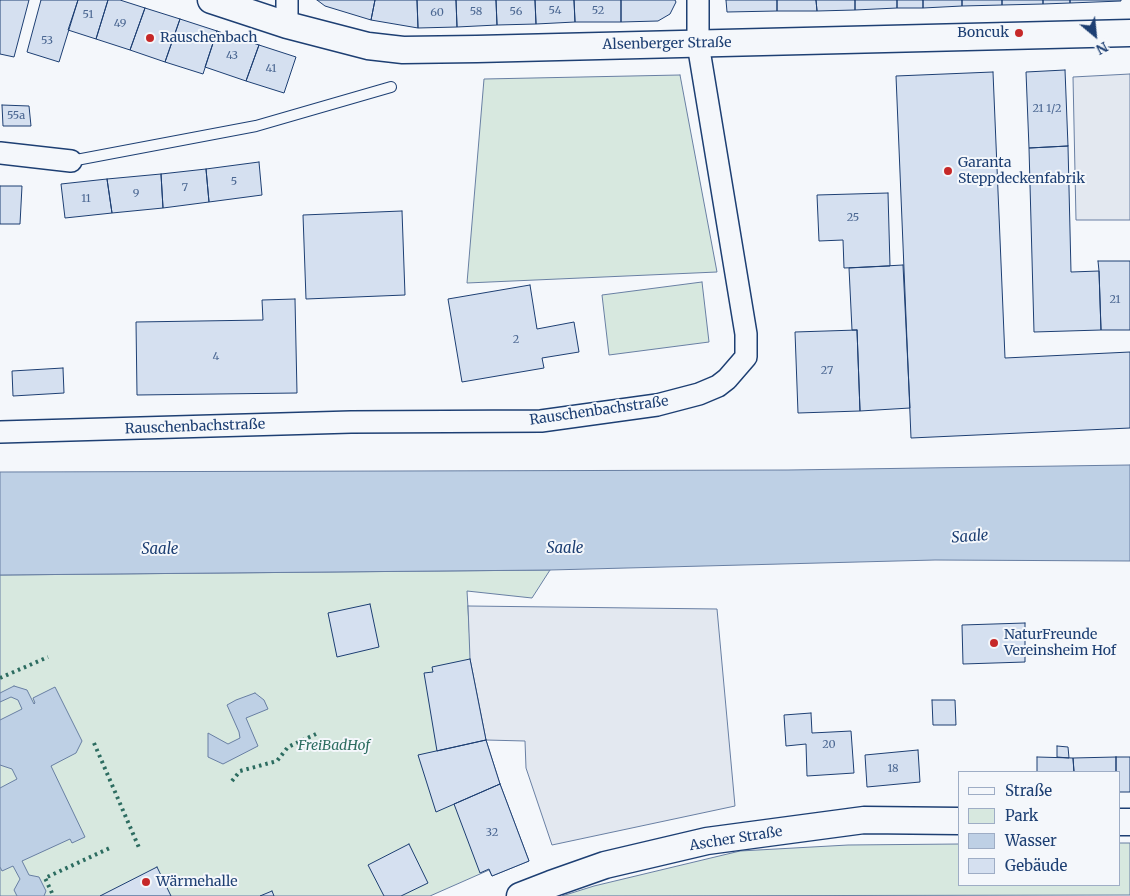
<!DOCTYPE html>
<html>
<head>
<meta charset="utf-8">
<style>
	body { margin:0 }
	#map { position:relative; width:1130px; height:896px; overflow:hidden; background:#f4f7fb; font-family:Merriweather,serif }
	canvas { display:block }
	.legend { position:absolute; left:958px; top:771px; width:162px; height:115px; box-sizing:border-box; background:#f4f7fb; border:1px solid #9eadc5; margin:0; padding:6px 9px; list-style:none; font-size:15px; color:#1d3f73 }
	.legend li { display:flex; align-items:center; gap:10px; height:25px }
	.legend b { width:25px; border:1px solid #9eadc5 }
	.north { position:absolute; left:1070px; top:10px; width:50px; height:50px; -webkit-text-stroke:4px #f4f7fb; paint-order:stroke; rotate:152deg; font-size:14px; font-weight:700; line-height:20px; text-align:center; color:#1d3f73 }
	.north::after { content:''; display:block; margin:auto; width:18px; height:22px; background:#1d3f73; clip-path:polygon(50% 0,100% 100%,50% 72%,0 100%) }
</style>
</head>
<body>
<div id="map">
<canvas width="1130" height="896"></canvas>
<ul class="legend">
<li><b style="height:6px;background:#f4f7fb"></b>Straße</li>
<li><b style="height:14px;background:#d7e8df"></b>Park</li>
<li><b style="height:14px;background:#bed0e5"></b>Wasser</li>
<li><b style="height:14px;background:#d5e0f0"></b>Gebäude</li>
</ul>
<div class="north">N</div>
</div>
<script>
const context = document.querySelector('canvas').getContext('2d');
context.lineJoin = 'round';
function fill(path, color) { context.fillStyle = color; context.fill(path, 'evenodd'); }
const toPath = rows => new Path2D(rows.map(r => 'M' + r).join(''));
function strokePath(path, color, width, dash) { context.strokeStyle = color; context.lineWidth = width; context.lineCap = dash ? 'butt' : 'round'; context.setLineDash(dash || []); context.stroke(path); }
function label(font, color, halo, rows, align = 'center') {
  context.font = font + ' Merriweather,serif'; context.lineWidth = 4; context.setLineDash([]); context.textBaseline = 'middle'; context.strokeStyle = halo; context.fillStyle = color; for (const [text, x, y, turn = 0] of rows) {
    context.save(); context.translate(x, y); context.rotate((+turn || 0) * Math.PI / 180); context.textAlign = isNaN(turn) ? turn : align; if (halo) context.strokeText(text, 0, 0); context.fillText(text, 0, 0); context.restore();
  }
}
const green = toPath([
	[680,75,717,272,467,283,484,79,680,75],
	[702,282,709,342,609,355,602,295,702,282],
	[550,570,532,598,467,591,471,659,486,740,500,784,529,861,492,876,489,870,430,896,0,896,0,575,550,570],
	[1119,843,1130,843,1130,895,562,896,594,886,740,851,848,845,959,844,959,885,1119,885,1119,843]
]);
const parking = toPath([
	[1130,74,1130,220,1076,220,1073,77,1130,74],
	[468,606,717,609,735,806,552,845,526,768,525,741,486,740,470,659,468,606]
]);
const water = toPath([
	[1130,465,1130,561,935,560,550,570,0,575,0,472,788,470,1130,465],
	[14,686,27,690,34,704,35,703,33,698,55,687,82,741,76,753,51,766,85,837,72,843,70,839,22,861,29,875,39,877,46,891,44,896,17,896,14,890,20,879,13,866,2,871,0,867,0,788,17,779,12,769,0,765,0,720,22,709,18,700,11,697,0,702,0,693,14,686],
	[255,693,264,700,268,709,246,718,258,746,223,764,208,757,208,733,228,744,240,738,239,732,227,705,236,700,255,693]
]);
const building = toPath([
	[0,0,29,0,14,57,0,54,0,0],
	[41,0,78,0,59,62,27,52,41,0],
	[78,0,108,0,96,39,68,30,78,0],
	[108,0,120,0,145,8,130,50,96,39,108,0],
	[317,0,375,0,371,20,325,6,317,0],
	[375,0,417,0,418,28,371,20,375,0],
	[417,0,456,0,457,27,418,28,417,0],
	[456,0,496,0,497,25,457,27,456,0],
	[496,0,535,0,536,24,497,25,496,0],
	[535,0,574,0,575,22,536,24,535,0],
	[574,0,621,0,621,22,575,22,574,0],
	[621,0,675,0,676,2,670,14,658,21,621,22,621,0],
	[726,0,777,0,777,11,727,12,726,0],
	[777,0,816,0,817,11,777,11,777,0],
	[816,0,855,0,855,10,817,11,816,0],
	[855,0,897,0,897,8,855,10,855,0],
	[897,0,923,0,923,8,897,8,897,0],
	[923,0,962,0,962,6,923,8,923,0],
	[962,0,1002,0,1002,5,962,6,962,0],
	[1002,0,1043,0,1043,4,1002,5,1002,0],
	[1043,0,1070,0,1070,3,1043,4,1043,0],
	[1070,0,1121,0,1121,1,1070,3,1070,0],
	[145,8,180,19,165,62,130,50,145,8],
	[180,19,217,31,203,74,165,62,180,19],
	[217,31,259,45,246,81,205,67,217,31],
	[259,45,296,57,284,93,246,81,259,45],
	[1065,70,1068,146,1029,148,1026,72,1065,70],
	[993,72,1005,358,1130,352,1130,428,911,438,896,76,993,72],
	[2,105,29,106,31,126,3,126,2,105],
	[1068,146,1071,272,1099,271,1101,330,1034,332,1029,148,1068,146],
	[259,162,262,195,209,202,206,169,259,162],
	[206,169,209,202,163,208,161,174,206,169],
	[161,174,163,208,112,213,107,179,161,174],
	[107,179,112,213,65,218,61,184,107,179],
	[0,186,22,186,20,224,0,224,0,186],
	[888,193,890,266,844,268,843,240,819,241,817,195,888,193],
	[402,211,405,295,306,299,303,215,402,211],
	[1098,261,1130,261,1130,330,1101,330,1099,271,1098,261],
	[903,265,910,408,860,411,857,330,852,330,849,268,903,265],
	[530,285,537,329,574,322,579,352,542,358,544,368,462,382,448,299,530,285],
	[295,299,297,393,137,395,136,322,263,320,262,300,295,299],
	[857,330,860,411,798,413,795,332,857,330],
	[63,368,64,393,13,396,12,371,63,368],
	[370,604,379,647,337,657,328,613,370,604],
	[1025,623,1025,662,963,664,962,625,1025,623],
	[470,659,486,740,437,751,424,673,433,672,432,667,470,659],
	[932,700,955,700,956,725,933,725,932,700],
	[811,713,812,733,851,731,854,773,807,776,806,744,786,746,784,715,811,713],
	[486,740,500,784,436,812,418,755,486,740],
	[1057,746,1068,747,1069,758,1057,757,1057,746],
	[918,750,920,782,867,787,865,755,918,750],
	[1037,757,1073,758,1074,772,1037,772,1037,757],
	[1116,757,1130,757,1130,792,1119,792,1119,772,1116,772,1116,757],
	[1116,757,1116,772,1074,772,1073,758,1116,757],
	[500,784,529,861,492,876,489,869,480,873,454,804,500,784],
	[409,844,428,883,401,896,384,896,368,865,409,844],
	[157,867,171,896,100,896,157,867],
	[272,891,274,896,260,896,272,891]
]);
const service = toPath([
	[71,161,256,126,391,87]
]);
const minor = toPath([
	[287,0,287,25],
	[0,153,71,161],
	[0,432,351,422,541,421,657,405,699,394,718,386,727,379,746,357,746,334,698,44,698,0]
]);
const tertiary = toPath([
	[211,0,287,25,368,46,403,50,477,49,1130,33],
	[1119,822,1130,822],
	[520,896,551,884,605,865,707,841,864,820,959,821]
]);
const hedge = toPath([
	[0,678,48,657],
	[94,743,140,850],
	[232,781,240,771,277,761,288,747,316,734],
	[52,893,45,878,112,847]
]);
const markers = [
	[1019,33,5,"#c62828"],
	[150,38,5,"#c62828"],
	[948,171,5,"#c62828"],
	[994,643,5,"#c62828"],
	[146,882,5,"#c62828"]
];
const numberNames = [
	["54",555,11],
	["52",598,11],
	["58",476,12],
	["56",516,12],
	["60",437,13],
	["51",88,15],
	["49",120,24],
	["53",47,41],
	["43",232,56],
	["41",271,69],
	["21 1/2",1047,109],
	["55a",16,116],
	["5",234,182],
	["7",185,188],
	["9",136,194],
	["11",86,199],
	["25",853,218],
	["21",1115,300],
	["2",516,340],
	["4",216,357],
	["27",827,371],
	["20",829,745],
	["18",893,769],
	["32",492,833]
];
const poiNames = [
	["Boncuk",1009,33,"right"],
	["Rauschenbach",160,38],
	["Garanta",958,163],
	["Steppdeckenfabrik",958,179],
	["NaturFreunde",1004,635],
	["Vereinsheim Hof",1004,651],
	["Wärmehalle",156,882]
];
const streetNames = [
	["Alsenberger Straße",667,44,-1],
	["Rauschenbachstraße",599,411,-8],
	["Rauschenbachstraße",195,427,-2],
	["Ascher Straße",736,839,-9]
];
const parkNames = [
	["FreiBadHof",334,746]
];
const waterNames = [
	["Saale",970,537,-4],
	["Saale",565,549],
	["Saale",160,550]
];
fill(green, '#d7e8df');
strokePath(green, '#687fa3', 1);
fill(parking, '#e3e8f0');
strokePath(parking, '#687fa3', 1);
fill(water, '#bed0e5');
strokePath(water, '#687fa3', 1);
fill(building, '#d5e0f0');
strokePath(building, '#1d3f73', 1);
strokePath(service, '#1d3f73', 12);
strokePath(minor, '#1d3f73', 24);
strokePath(tertiary, '#1d3f73', 29);
strokePath(service, '#f4f7fb', 10);
strokePath(minor, '#f4f7fb', 21);
strokePath(tertiary, '#f4f7fb', 26);
strokePath(hedge, '#2c6c60', 4, [2.5, 4]);
for (const [x, y, r, color] of markers) { const dot = new Path2D(); dot.arc(x, y, r, 0, 2 * Math.PI); context.fillStyle = color; context.fill(dot); strokePath(dot, '#f4f7fb', 2); }
label('11px', '#4b6792', null, numberNames);
label('14px', '#1d3f73', '#f4f7fb', poiNames, 'left');
label('14px', '#1d3f73', '#f4f7fb', streetNames);
label('italic 14px', '#2c6c60', '#f4f7fb', parkNames);
label('italic 15px', '#1d3f73', '#f4f7fb', waterNames);
</script>
</body>
</html>
